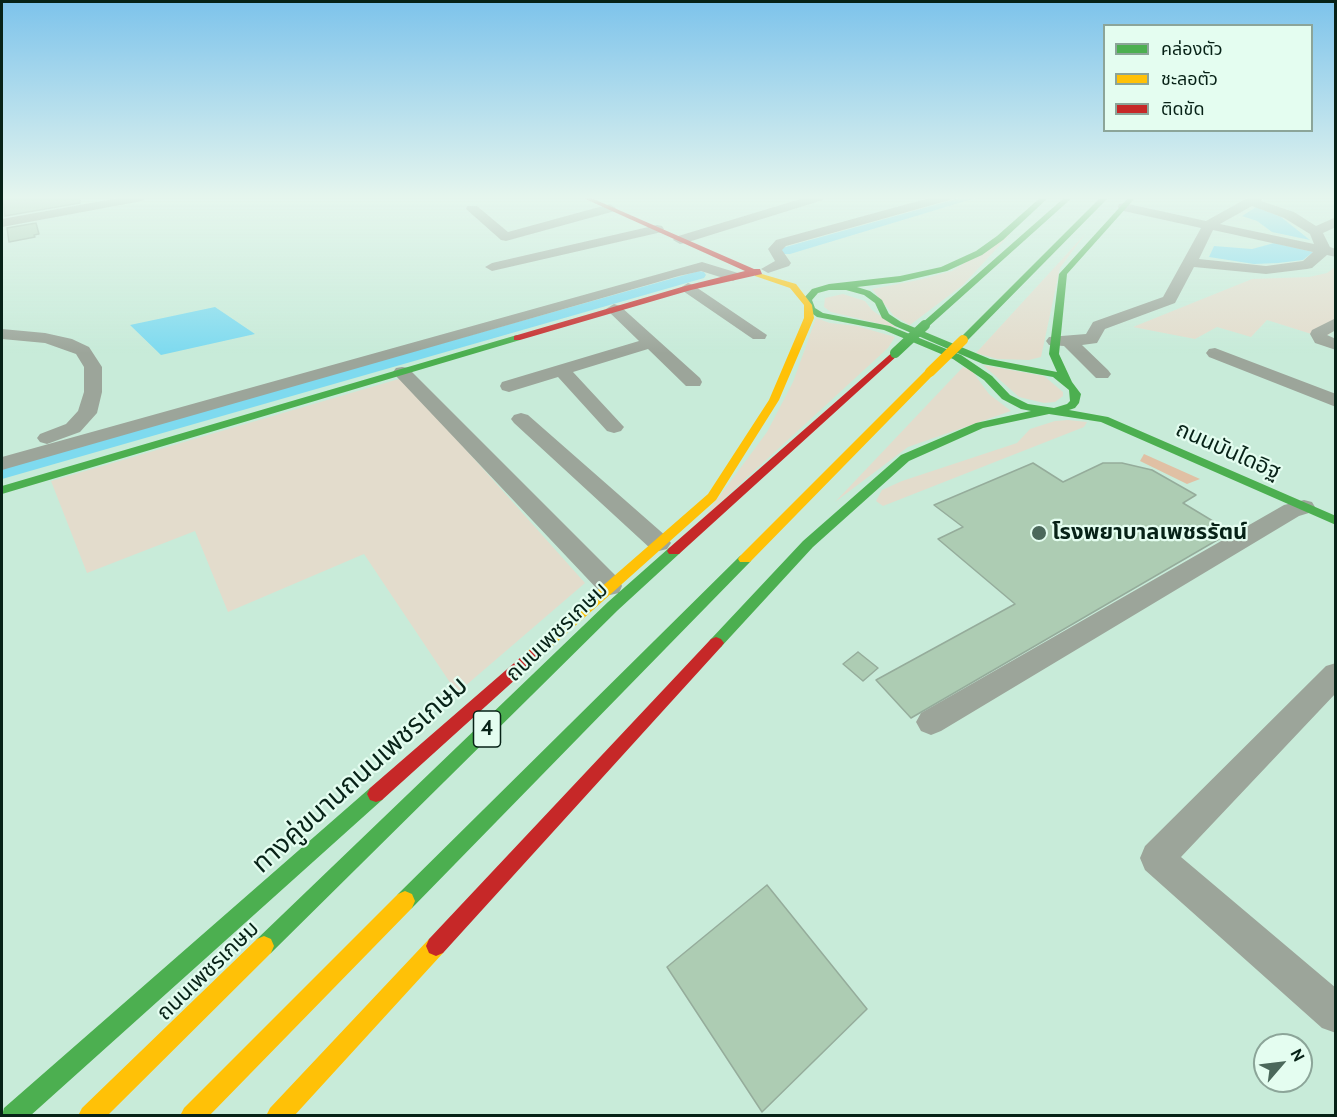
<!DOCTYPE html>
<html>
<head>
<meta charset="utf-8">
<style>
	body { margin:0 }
	#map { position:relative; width:1337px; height:1117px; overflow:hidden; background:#c8ebd9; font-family:Cabin,"Noto Sans Thai",sans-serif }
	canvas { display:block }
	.frame { position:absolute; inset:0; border:3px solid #072217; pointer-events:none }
	.legend { position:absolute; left:1103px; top:24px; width:210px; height:108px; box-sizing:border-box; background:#e4fdf0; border:2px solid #8ca599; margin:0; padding:8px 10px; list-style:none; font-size:18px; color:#072217 }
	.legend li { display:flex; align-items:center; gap:12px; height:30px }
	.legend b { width:30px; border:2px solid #8ca599 }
	.north { position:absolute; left:1253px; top:1033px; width:60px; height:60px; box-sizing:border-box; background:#e4fdf0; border:2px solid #8ca599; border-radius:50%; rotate:62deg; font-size:16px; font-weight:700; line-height:24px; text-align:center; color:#072217 }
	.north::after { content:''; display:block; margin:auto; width:21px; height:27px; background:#4b685b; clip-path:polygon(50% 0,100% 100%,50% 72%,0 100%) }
</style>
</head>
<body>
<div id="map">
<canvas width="1337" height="1117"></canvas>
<div class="frame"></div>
<ul class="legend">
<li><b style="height:8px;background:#4caf50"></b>คล่องตัว</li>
<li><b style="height:8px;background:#ffc107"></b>ชะลอตัว</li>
<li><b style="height:8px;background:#c62828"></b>ติดขัด</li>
</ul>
<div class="north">N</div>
</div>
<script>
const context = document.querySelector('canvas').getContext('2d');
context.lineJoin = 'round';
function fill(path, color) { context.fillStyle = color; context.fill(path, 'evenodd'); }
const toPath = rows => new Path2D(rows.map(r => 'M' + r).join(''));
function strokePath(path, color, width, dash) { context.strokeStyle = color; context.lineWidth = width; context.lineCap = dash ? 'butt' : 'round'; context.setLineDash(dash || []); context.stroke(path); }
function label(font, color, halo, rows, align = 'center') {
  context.font = font + ' Cabin,"Noto Sans Thai",sans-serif'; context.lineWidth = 4.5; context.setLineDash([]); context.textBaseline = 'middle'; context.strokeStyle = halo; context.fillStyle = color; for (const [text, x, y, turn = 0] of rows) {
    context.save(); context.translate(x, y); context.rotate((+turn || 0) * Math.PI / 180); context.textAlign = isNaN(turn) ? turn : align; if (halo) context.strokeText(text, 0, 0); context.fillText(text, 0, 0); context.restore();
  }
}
const green = toPath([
	[1011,233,963,285,910,325,894,316,872,289,918,280,952,271],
	[1086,233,1060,268,1041,357,1029,360,997,359,976,353],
	[1335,267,1335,330,1324,338,1267,320,1251,337,1217,327,1195,339,1133,327,1252,279,1309,277,1327,273],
	[843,294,865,301,872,310,897,328,831,312,824,307,825,298],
	[816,318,830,323,857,326,895,337,888,348,705,516,767,432,793,382],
	[983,365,1044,376,1063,392,1063,396,1055,402,1044,403,1019,397],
	[963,367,972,371,989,394,1011,411,908,447,835,502],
	[402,378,585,583,457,693,364,554,228,612,195,531,87,573,51,481],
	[1068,420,1087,422,1084,427,883,506,876,501,882,490,902,481,1017,443,1030,429,1055,421]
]);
const forest = toPath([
	[1144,454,1200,479,1187,484,1140,461]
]);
const water = toPath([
	[1256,207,1281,217,1310,240,1272,232,1257,221,1242,216],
	[1274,243,1313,252,1303,260,1278,263,1254,264,1209,257,1214,246,1252,249],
	[215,307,255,334,161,355,130,325]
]);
const canal = toPath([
	[963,197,979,197,790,254,782,254,780,251,782,248,963,197],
	[699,271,704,272,706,275,704,278,2,479,2,467,699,271]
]);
const building = toPath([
	[3,197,80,197,80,203,5,216,3,197],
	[36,223,39,234,34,235,35,237,9,242,7,228,36,223],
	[1033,463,1063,482,1103,463,1122,463,1152,470,1196,495,1183,503,1231,532,911,718,876,680,1015,604,938,539,963,527,934,505,1033,463],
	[858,652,878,668,863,681,843,664,858,652],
	[767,885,867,1009,762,1112,667,967,767,885]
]);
const street = toPath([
	[124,197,148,197,142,201,2,227,2,219,124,197],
	[807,197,825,197,823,200,685,243,680,244,673,240,675,237,807,197],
	[933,197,952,197,950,200,786,246,782,250,791,263,789,266,768,273,761,269,775,261,768,249,776,240,933,197],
	[1249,197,1264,197,1261,201,1294,212,1316,226,1336,217,1336,227,1323,233,1330,247,1336,249,1336,257,1327,255,1312,268,1307,269,1266,274,1194,267,1175,303,1105,329,1097,343,1082,345,1108,370,1111,374,1108,378,1096,378,1064,346,1049,345,1046,341,1049,337,1086,334,1093,322,1163,297,1201,228,1119,210,1118,207,1119,204,1124,203,1206,221,1249,197],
	[1252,206,1284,218,1310,234,1314,244,1220,224,1252,206],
	[1213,230,1313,252,1303,261,1266,266,1199,259,1213,230],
	[610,204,616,208,615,211,506,241,501,240,466,209,467,206,477,206,508,232,610,204],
	[657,225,662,226,664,229,662,232,492,271,485,267,492,263,657,225],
	[702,262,738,273,741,276,733,281,701,271,679,276,2,470,2,457,702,262],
	[688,283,693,285,767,335,765,339,753,339,683,291,680,288,688,283],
	[614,304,620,306,700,378,702,382,700,386,686,386,648,349,573,372,624,427,621,431,614,433,607,431,558,377,509,392,502,390,500,386,502,382,639,341,606,309,614,304],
	[1336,318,1336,330,1327,335,1336,339,1336,350,1315,343,1310,334,1312,330,1336,318],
	[2,329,45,333,72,339,89,347,102,367,102,392,97,413,80,432,47,444,40,442,37,438,40,434,66,424,78,411,84,392,84,367,76,354,45,343,2,339,2,329],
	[1215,348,1336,394,1336,407,1209,357,1206,353,1209,349,1215,348],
	[402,367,408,368,619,579,622,586,619,593,610,595,601,593,396,376,393,372,396,368,402,367],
	[521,413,528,415,667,537,671,543,667,549,659,551,651,549,514,423,511,419,514,415,521,413],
	[1304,500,1312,502,1315,507,1312,512,1299,516,941,731,931,735,921,731,916,722,921,713,1284,505,1304,500],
	[1336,663,1336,693,1181,857,1336,988,1336,1033,1322,1028,1145,870,1140,858,1145,846,1326,666,1336,663]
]);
const fast = toPath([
	[1041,197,1049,197,1003,240,982,255,947,271,900,282,857,287,870,291,882,300,889,314,901,322,990,359,1057,372,1049,354,1059,274,1129,197,1136,197,1067,274,1059,354,1072,382,1081,394,1079,403,1075,408,1069,410,1108,417,1336,516,1336,525,1101,422,1049,414,983,428,909,461,813,547,721,647,716,649,711,647,708,643,711,639,803,541,901,455,976,423,1031,411,1021,409,1002,399,984,380,953,359,884,330,817,317,806,309,803,300,804,298,812,289,829,284,900,276,941,267,976,251,997,236,1041,197],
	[829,290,846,290,864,295,875,303,882,318,895,326,983,364,1053,377,1069,390,1070,401,1067,404,1054,408,1028,404,1010,395,992,376,961,355,890,326,823,313,815,308,812,300,818,293,829,290],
	[1065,197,1073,197,928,327,922,327,922,323,1065,197],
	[1101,197,1109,197,966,342,960,342,960,338,1101,197],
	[517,335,520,336,520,340,2,494,2,486,517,335],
	[674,546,681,551,679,554,618,610,271,953,264,956,257,953,254,946,257,939,608,602,669,548,674,546],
	[745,554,752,559,750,562,412,908,405,911,398,908,395,901,398,894,740,556,745,554],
	[376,786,382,788,385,794,382,800,30,1116,2,1116,4,1108,370,788,376,786]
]);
const slow = toPath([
	[755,272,796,284,812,305,814,318,779,400,716,500,538,659,533,661,528,659,525,655,528,651,708,494,769,400,804,318,804,305,790,288,755,276,755,272],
	[930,369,935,372,934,374,750,562,740,562,738,559,740,556,926,370,930,369],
	[405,891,412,894,415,901,412,908,209,1116,180,1116,184,1108,398,894,405,891],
	[264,936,271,939,274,946,271,953,107,1116,78,1116,82,1108,257,939,264,936],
	[436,936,443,939,446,946,443,953,294,1116,266,1116,270,1108,429,939,436,936]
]);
const jam = toPath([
	[581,197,589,197,754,269,760,269,762,274,691,290,520,340,514,340,514,336,685,286,745,271,581,197],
	[895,350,898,351,898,355,679,554,669,554,667,551,669,548,895,350],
	[716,637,721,639,724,643,721,647,443,953,436,956,429,953,426,946,429,939,711,639,716,637],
	[533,649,538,651,541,655,538,659,382,800,376,802,370,800,367,794,370,788,528,651,533,649]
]);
const fastBridge = toPath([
	[895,353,925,325]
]);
const slowBridge = toPath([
	[930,372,963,340]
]);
const markers = [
	[1039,533,8,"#4b685b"]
];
const shields = [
	[487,729,27]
];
const shieldNames = [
	["4",487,729]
];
const streetNames = [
	["ถนนบันไดอิฐ",1228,451,24],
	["ถนนเพชรเกษม",557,632,-44],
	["ถนนเพชรเกษม",208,971,-44]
];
const poiNames = [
	["โรงพยาบาลเพชรรัตน์",1052,533]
];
const nearStreetnames = [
	["ทางคู่ขนานถนนเพชรเกษม",360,775,-42]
];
fill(green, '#e3dccc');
fill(forest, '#e0c0a4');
fill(water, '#7edaef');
fill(canal, '#7edaef');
fill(building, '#adccb3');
strokePath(building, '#95ac9b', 1.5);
fill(street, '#9ca59a');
fill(fast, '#4caf50');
fill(slow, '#ffc107');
fill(jam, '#c62828');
strokePath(fastBridge, '#4caf50', 10);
strokePath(slowBridge, '#ffc107', 10);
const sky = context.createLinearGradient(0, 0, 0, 353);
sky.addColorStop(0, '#7dc3eb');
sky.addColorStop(0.56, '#e6f6ee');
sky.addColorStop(1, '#e6f6ee00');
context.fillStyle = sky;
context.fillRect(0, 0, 1337, 353);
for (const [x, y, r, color] of markers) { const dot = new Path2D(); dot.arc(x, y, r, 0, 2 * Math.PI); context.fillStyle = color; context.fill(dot); strokePath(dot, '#e4fdf0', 2); }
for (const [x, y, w] of shields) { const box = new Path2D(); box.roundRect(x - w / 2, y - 18, w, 36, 4.5); context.fillStyle = '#e4fdf0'; context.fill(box); strokePath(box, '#072217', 1.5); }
label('bold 21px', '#072217', null, shieldNames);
label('22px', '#072217', '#e4fdf0', streetNames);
label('bold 22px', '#072217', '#e4fdf0', poiNames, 'left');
label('27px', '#072217', '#e4fdf0', nearStreetnames);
</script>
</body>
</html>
